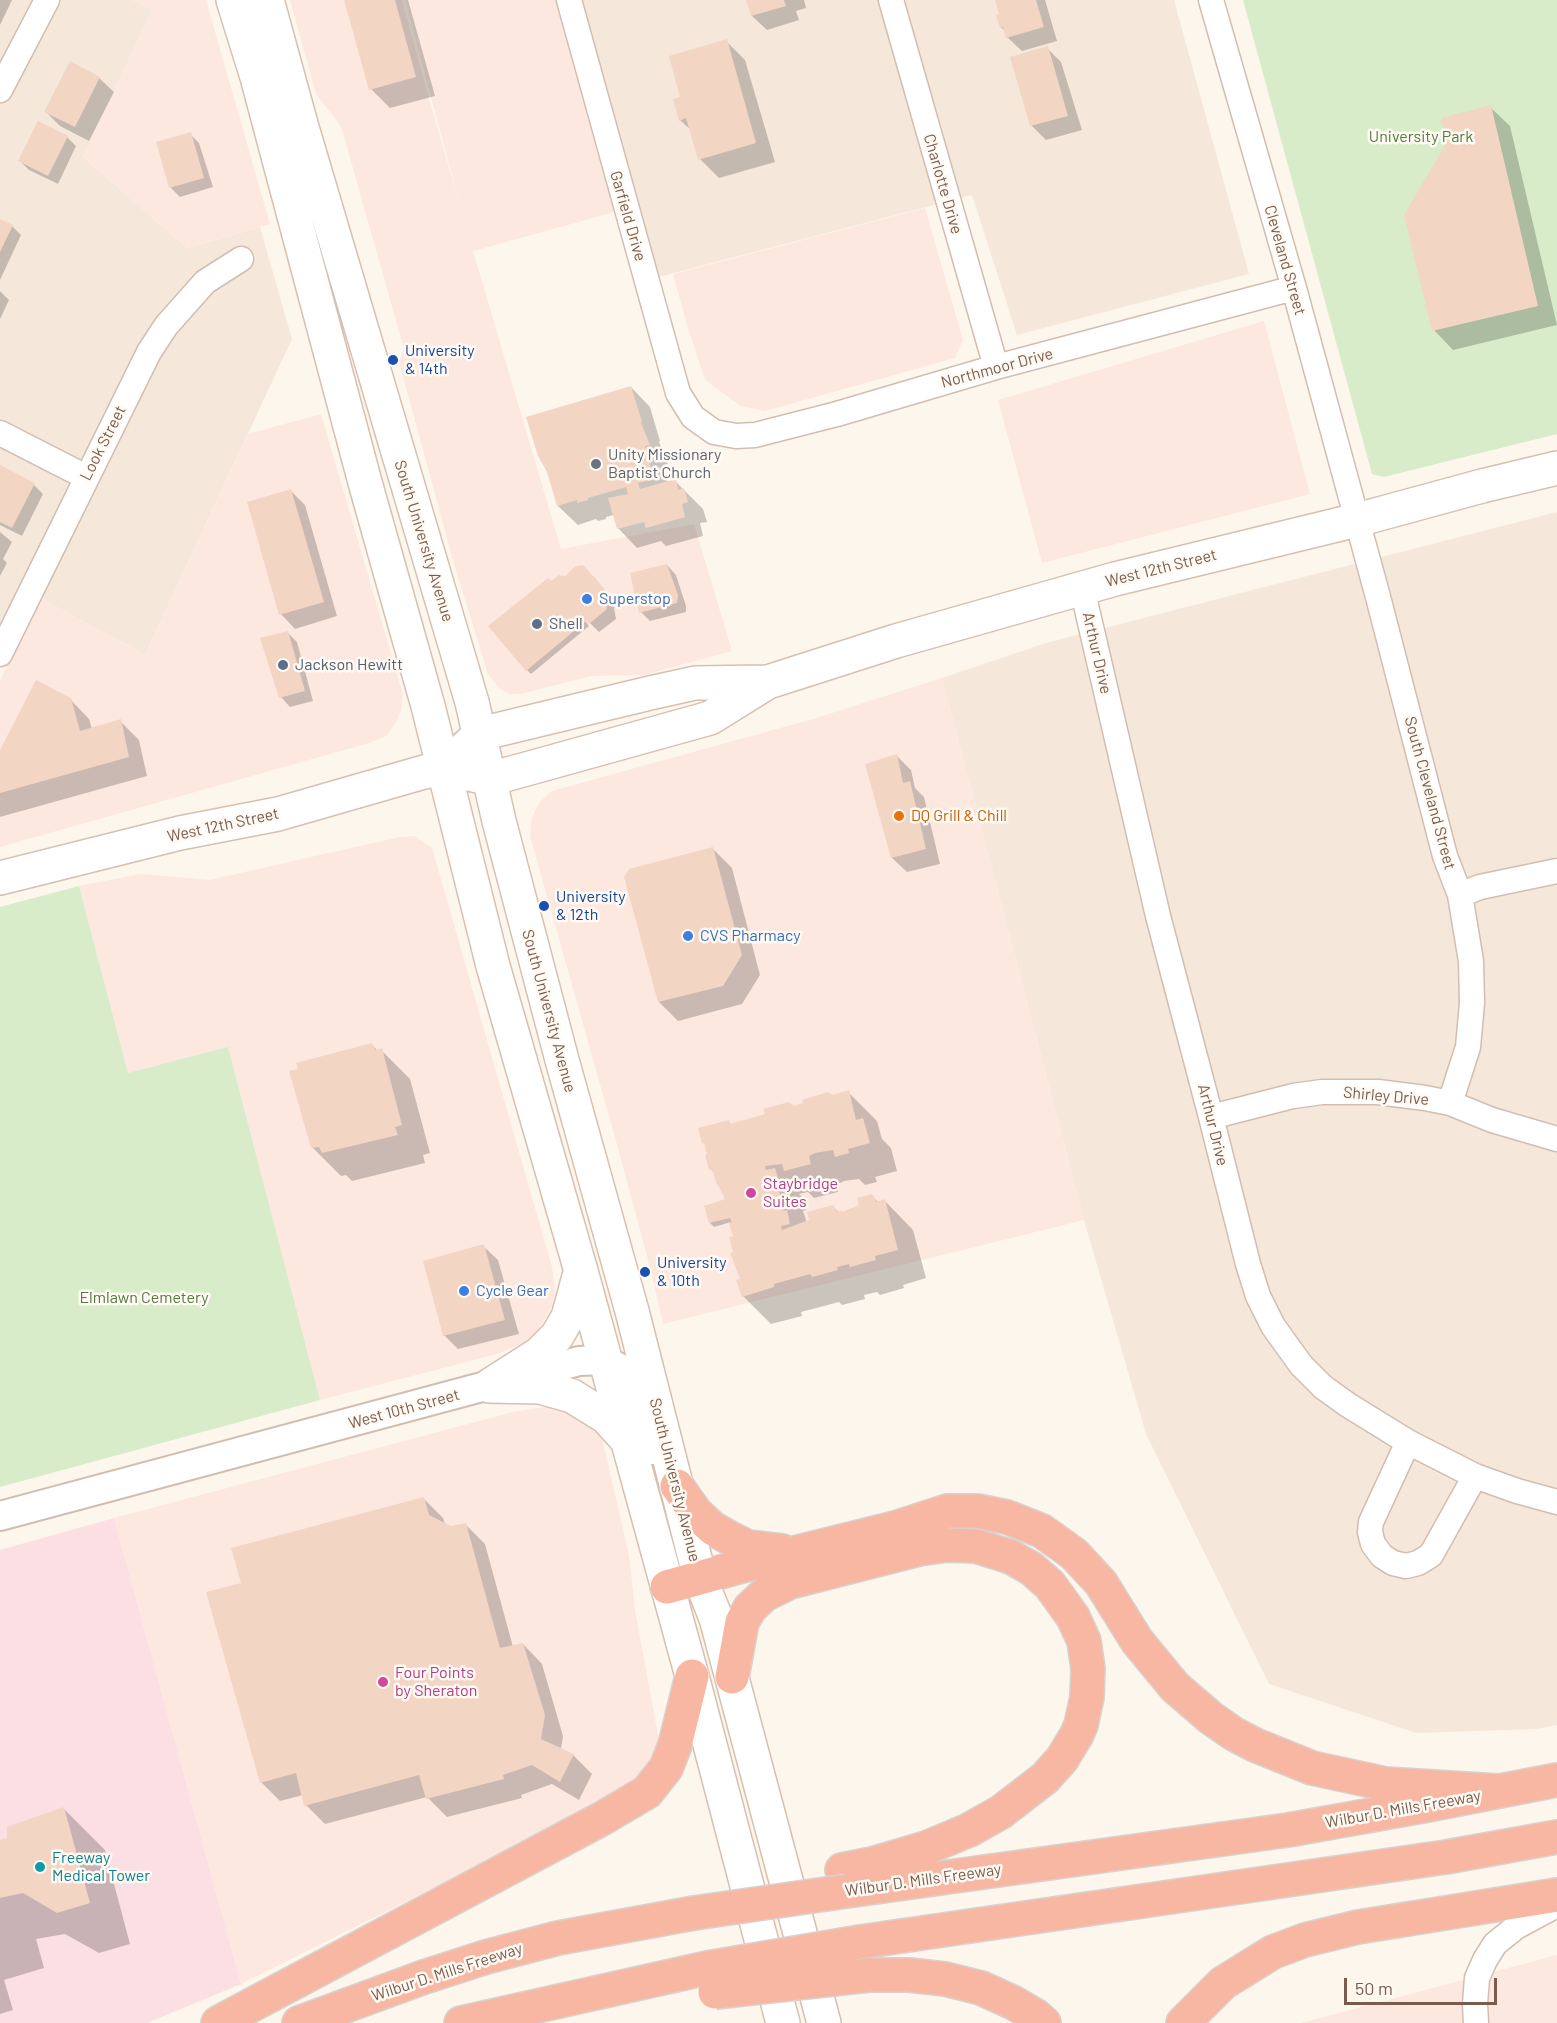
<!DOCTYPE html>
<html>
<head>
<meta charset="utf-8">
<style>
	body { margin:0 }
	#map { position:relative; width:1557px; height:2023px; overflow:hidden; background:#fdf6ec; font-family:Barlow,sans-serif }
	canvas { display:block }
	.scale { position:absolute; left:1344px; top:1978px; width:153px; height:27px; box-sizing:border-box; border:3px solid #7a5c4d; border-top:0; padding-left:8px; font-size:18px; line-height:21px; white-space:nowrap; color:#7a5c4d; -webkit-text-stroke:4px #fffaf3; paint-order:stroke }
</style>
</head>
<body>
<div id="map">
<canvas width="1557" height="2023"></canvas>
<div class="scale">50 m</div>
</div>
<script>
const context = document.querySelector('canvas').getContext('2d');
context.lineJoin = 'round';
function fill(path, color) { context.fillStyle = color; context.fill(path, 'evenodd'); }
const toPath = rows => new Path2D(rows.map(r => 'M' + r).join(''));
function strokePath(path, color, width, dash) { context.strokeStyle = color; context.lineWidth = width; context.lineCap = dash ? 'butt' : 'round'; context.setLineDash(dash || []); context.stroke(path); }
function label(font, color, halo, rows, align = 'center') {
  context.font = font + ' Barlow,sans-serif'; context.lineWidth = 5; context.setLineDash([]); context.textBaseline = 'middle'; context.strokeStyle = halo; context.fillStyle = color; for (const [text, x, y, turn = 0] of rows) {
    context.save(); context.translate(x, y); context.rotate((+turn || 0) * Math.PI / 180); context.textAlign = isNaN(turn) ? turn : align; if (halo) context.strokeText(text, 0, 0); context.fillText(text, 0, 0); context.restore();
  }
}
const residential = toPath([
	[0,0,133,0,152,10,83,157,187,248,260,227,292,339,145,655,20,587,0,623],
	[569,0,1174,0,1249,274,1017,335,972,195,647,280],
	[1557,512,1557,1725,1537,1729,1416,1733,1269,1684,1146,1434,1084,1220,942,678,1046,643]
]);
const commercial = toPath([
	[133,0,206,0,270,224,187,248,83,157,152,10],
	[290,0,402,0,430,102,460,205,405,0,569,0,626,209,473,251,561,549,694,524,732,651,644,675,591,676,521,694,510,694,499,688,488,674,454,564,399,362,404,349,341,126,316,94],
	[925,208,963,340,955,358,765,411,741,406,705,380,688,328,673,274],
	[1264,321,1310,494,1042,563,998,400],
	[321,414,403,695,401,711,394,725,386,736,369,743,0,847,0,680,42,599,145,655,248,434],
	[942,678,1084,1220,663,1324,650,1267,616,1141,530,836,532,817,540,802,550,792,559,789,813,719],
	[415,836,432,848,552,1267,555,1291,552,1306,545,1319,534,1335,523,1343,497,1354,320,1400,228,1048,128,1074,79,886,140,874,209,880,400,837],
	[556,1405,583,1417,597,1431,603,1442,629,1555,635,1610,661,1751,649,1780,241,1984,114,1518,513,1412],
	[1557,1955,1557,2023,1301,2023]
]);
const medical = toPath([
	[114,1518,241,1984,147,2023,0,2023,0,1550]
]);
const green = toPath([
	[1243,0,1557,0,1557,434,1384,477,1372,474],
	[79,886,128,1073,228,1047,320,1400,0,1487,0,907]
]);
const shadow = toPath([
	[0,0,12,0,0,25],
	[346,0,408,0,435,96,390,108,371,89],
	[747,0,804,0,806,8,796,11,799,20,767,30,752,16],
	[997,0,1045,0,1057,41,1022,51,1007,37,1005,31,1001,27],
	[726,41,745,60,775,162,719,178,700,159,692,131,680,120,682,98],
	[1047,48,1061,62,1082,130,1046,140,1032,126,1012,58],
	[99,78,114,92,89,141,60,126,46,112],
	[1490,107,1510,126,1557,325,1453,350,1434,330],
	[190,134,199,143,213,187,180,197,171,188,158,143],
	[67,137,76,146,58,184,29,170,20,161],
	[0,221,12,226,21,235,0,280],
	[0,291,9,300,0,319],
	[631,387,650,407,660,441,659,442,668,464,663,465,668,483,675,481,703,509,707,522,700,523,703,536,666,546,661,541,637,548,618,528,614,515,606,517,606,519,598,521,596,519,578,525,558,506],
	[0,466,34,485,43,494,22,536,0,525],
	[291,491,305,505,337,616,295,629,281,614],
	[0,532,12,542,3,559,7,563,0,576],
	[667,565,676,575,686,606,686,612,650,621,641,612],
	[593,576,613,601,616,619,599,632,587,620,585,621,589,626,531,674,527,670,556,588,565,578],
	[288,633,297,642,313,701,290,707,281,697],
	[70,699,89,719,92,729,120,721,139,740,147,776,0,817,0,754],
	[897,756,911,770,915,788,924,797,940,864,907,872,892,858,867,765],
	[713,849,732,868,760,975,742,1004,678,1021,659,1002],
	[372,1045,378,1051,381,1050,410,1079,430,1153,423,1155,425,1163,352,1181,346,1175,341,1176,312,1147],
	[848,1092,877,1121,882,1139,891,1148,897,1171,875,1177,877,1182,865,1185,859,1179,844,1181,836,1185,838,1192,814,1198,808,1192,799,1194,803,1198,806,1210,803,1211,807,1223,833,1206,839,1213,843,1213,861,1205,873,1197,879,1203,885,1201,913,1230,926,1278,903,1285,904,1288,880,1295,877,1292,864,1295,865,1299,842,1305,839,1302,801,1312,802,1316,771,1324,743,1296,735,1237,731,1222,714,1227,710,1223,727,1200,715,1174,711,1169,706,1156,709,1155,706,1145,704,1143,728,1121,732,1125],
	[483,1246,498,1260,519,1334,458,1349,444,1335],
	[424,1499,443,1518,445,1524,451,1527,466,1525,485,1544,513,1647,523,1644,542,1664,563,1736,561,1749,573,1755,592,1774,579,1800,552,1784,521,1795,522,1798,447,1817,427,1797,325,1824,306,1805,303,1795,280,1801,261,1782,243,1584],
	[64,1809,105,1850,130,1944,99,1953,65,1934,36,1939,44,1968,4,1980,13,2010,0,2014,0,1842,9,1840]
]);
const building = toPath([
	[344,0,395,0,416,77,369,90],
	[746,0,784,0,786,6,751,16],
	[995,0,1036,0,1044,27,1006,38,1003,27,1000,28,996,15,999,14],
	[727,39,756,143,698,160,686,118,679,121,673,99,680,97,669,56],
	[1048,46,1068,116,1030,126,1010,57],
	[70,61,100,77,75,127,44,112],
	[1491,105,1538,306,1432,331,1404,215,1447,142,1441,118],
	[38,121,68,136,48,176,18,161],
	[191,132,204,178,169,188,156,142],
	[0,219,13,225,0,252],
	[631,386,642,422,641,423,650,445,645,446,654,479,638,483,640,489,676,479,678,490,684,488,688,502,682,504,685,517,646,528,644,522,617,529,608,498,628,494,626,487,588,498,588,500,577,503,577,500,557,506,547,472,538,456,526,417],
	[0,465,35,483,12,528,0,522],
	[291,489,324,602,279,615,247,502],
	[667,564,678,595,677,603,639,613,630,573],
	[583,565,605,590,607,609,589,624,586,621,526,671,488,626,548,578,551,581,559,575,565,576,576,566],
	[288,631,305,691,279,698,260,638],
	[36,680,71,698,80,731,121,719,129,757,0,793,0,750],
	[897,754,903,783,910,781,926,849,891,858,865,764],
	[713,847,742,955,723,986,658,1002,624,877,629,869],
	[372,1043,375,1050,382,1048,402,1125,395,1127,398,1135,322,1153,319,1147,311,1148,289,1071,298,1069,296,1063],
	[849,1090,856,1120,863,1118,870,1143,848,1149,849,1153,835,1157,833,1150,815,1153,809,1156,811,1164,784,1171,782,1164,765,1166,766,1170,775,1168,779,1181,776,1182,783,1204,778,1206,784,1211,787,1210,790,1224,781,1226,782,1230,809,1220,807,1212,833,1205,837,1212,842,1210,842,1212,859,1205,857,1198,871,1194,874,1196,876,1202,885,1199,898,1250,875,1256,876,1260,850,1267,849,1264,837,1267,838,1270,812,1277,810,1274,774,1284,774,1287,742,1297,736,1280,740,1279,730,1253,733,1252,729,1237,733,1236,729,1223,732,1223,730,1218,709,1223,704,1206,725,1199,718,1185,717,1185,712,1169,709,1170,705,1155,707,1154,704,1143,702,1144,698,1128,729,1120,730,1124,765,1114,763,1109,789,1102,794,1106,803,1103,802,1100,828,1092,833,1095],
	[484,1244,505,1320,443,1336,423,1261],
	[424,1497,429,1515,451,1526,466,1523,500,1648,523,1643,545,1715,541,1739,574,1754,560,1782,532,1765,503,1775,504,1779,426,1799,419,1775,304,1806,296,1773,260,1783,206,1592,241,1583,231,1548],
	[64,1807,90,1903,57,1913,23,1893,0,1898,0,1840,7,1838,7,1827]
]);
const minor = toPath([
	[569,0,678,393,693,417,714,432,736,436,755,435,837,414,996,367,1294,288],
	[891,0,996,367],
	[1211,0,1294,288,1378,597,1445,856,1460,895,1471,961,1472,1003,1468,1047,1450,1103],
	[0,90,47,0],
	[0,433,86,477],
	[1082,588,1158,916,1211,1117,1248,1264,1258,1296,1273,1326,1301,1365,1323,1387,1348,1405,1408,1442,1475,1476,1517,1491,1557,1502],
	[0,654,149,352,166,326,205,282,241,259],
	[1460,895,1480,887,1557,871],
	[1211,1117,1293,1096,1322,1092,1378,1092,1425,1098,1450,1103,1492,1120,1557,1139],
	[1408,1442,1371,1522,1370,1532,1373,1544,1382,1556,1393,1563,1406,1566,1418,1563,1431,1555,1475,1476],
	[1476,2023,1475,2004,1477,1978,1485,1960,1495,1944,1516,1927,1557,1905]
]);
const tertiary = toPath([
	[0,1516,579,1361,605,1360,619,1368,635,1392,651,1450]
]);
const secondary = toPath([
	[233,0,257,77,366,486,428,706,493,966,581,1271,692,1676,783,2023],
	[267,0,301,124,472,702,499,821,562,1060,632,1311,700,1578,716,1618,824,2023],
	[464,749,480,734,650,693,695,683,766,682],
	[0,878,180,833,278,814,424,772,444,768,490,779,530,768,710,718,768,682,896,641,1115,579,1357,520,1482,486,1557,468],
	[489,1386,540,1387,572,1396,606,1417,626,1439],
	[489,1386,539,1354,557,1336,568,1317,580,1273]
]);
const motorway = toPath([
	[677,1486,696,1513,712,1528,728,1537,748,1547,782,1551],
	[667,1587,742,1566,895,1528,947,1511,977,1511,1007,1517,1042,1531,1074,1554,1101,1583,1137,1641,1175,1687,1211,1718,1234,1734,1255,1745,1312,1768,1386,1784,1498,1791],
	[732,1677,742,1622,750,1608,764,1595,790,1582,919,1549,947,1545,976,1546,1011,1557,1032,1569,1050,1585,1073,1617,1084,1641,1088,1669,1087,1697,1081,1725,1076,1736,1062,1759,1045,1778,1001,1812,969,1830,926,1848,872,1864,842,1870],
	[847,1891,1288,1830,1428,1805,1557,1780],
	[860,1942,1446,1857,1557,1837],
	[869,1975,909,1975,945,1979,981,1988,1014,2003,1036,2016,1044,2023],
	[218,2023,603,1818,647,1792,666,1768,675,1745,692,1676],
	[299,2023,424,1977,486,1957,558,1938,694,1913],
	[461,2023,707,1968],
	[1183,2023,1223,1983,1273,1952,1305,1940,1358,1927,1557,1895]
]);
const motorwayBridge = toPath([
	[694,1913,847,1891],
	[707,1968,860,1942],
	[715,1992,869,1975]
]);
const markers = [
	[393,360,6,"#1a4fb4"],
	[596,464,6,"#6b7280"],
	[587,599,6,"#3f7fe0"],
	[537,624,6,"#5c6f8a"],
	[283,665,6,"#5c6f8a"],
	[899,816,6,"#e8710a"],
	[544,906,6,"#1a4fb4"],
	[688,936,6,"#3f7fe0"],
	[751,1193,6,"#d1479c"],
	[645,1272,6,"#1a4fb4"],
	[464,1291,6,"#3f7fe0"],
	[383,1682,6,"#d1479c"],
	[40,1867,6,"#0f9aa8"]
];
const parkNames = [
	["University Park",1421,137],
	["Elmlawn Cemetery",144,1298]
];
const streetNames = [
	["Charlotte Drive",943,184,74],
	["Garfield Drive",628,216,74],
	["Cleveland Street",1285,260,74],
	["Northmoor Drive",997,368,-15],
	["Look Street",103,443,-63],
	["South University Avenue",424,541,73],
	["West 12th Street",1161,568,-14],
	["Arthur Drive",1097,653,77],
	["South Cleveland Street",1430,793,75],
	["West 12th Street",223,825,-12],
	["South University Avenue",549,1011,75],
	["Shirley Drive",1386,1096,5],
	["Arthur Drive",1213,1125,76],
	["West 10th Street",404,1409,-15],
	["South University Avenue",675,1480,76],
	["Wilbur D. Mills Freeway",1403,1809,-10],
	["Wilbur D. Mills Freeway",923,1880,-8],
	["Wilbur D. Mills Freeway",447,1972,-18]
];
const transitNames = [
	["University",405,351],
	["& 14th",405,369],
	["University",556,897],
	["& 12th",556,915],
	["University",657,1263],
	["& 10th",657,1281]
];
const worshipNames = [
	["Unity Missionary",608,455],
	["Baptist Church",608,473]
];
const shopNames = [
	["Superstop",599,599],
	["CVS Pharmacy",700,936],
	["Cycle Gear",476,1291]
];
const serviceNames = [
	["Shell",549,624],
	["Jackson Hewitt",295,665]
];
const foodNames = [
	["DQ Grill & Chill",911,816]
];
const hotelNames = [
	["Staybridge",763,1184],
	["Suites",763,1202],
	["Four Points",395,1673],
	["by Sheraton",395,1691]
];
const cultureNames = [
	["Freeway",52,1858],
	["Medical Tower",52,1876]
];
fill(residential, '#f5e8da');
fill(commercial, '#fde8e0');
fill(medical, '#fbdfe3');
fill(green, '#d8ecc9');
fill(shadow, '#0003');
fill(building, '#f3d5c3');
strokePath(minor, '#d1beb0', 27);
strokePath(tertiary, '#d1beb0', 32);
strokePath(secondary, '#d6c0b0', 36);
strokePath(motorway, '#dad1cd', 36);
strokePath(minor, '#fff', 24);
strokePath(tertiary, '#fff', 28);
strokePath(secondary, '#fff', 33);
strokePath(motorway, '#f7b7a3', 33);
strokePath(motorwayBridge, '#dad1cd', 36, []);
strokePath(motorwayBridge, '#f7b7a3', 33);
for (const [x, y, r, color] of markers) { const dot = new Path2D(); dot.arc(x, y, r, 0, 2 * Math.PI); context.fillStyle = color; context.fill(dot); strokePath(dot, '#fffaf3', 2); }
label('16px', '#537a41', '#fffaf3', parkNames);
label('16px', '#7a5c4d', '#fffaf3', streetNames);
label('16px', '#164399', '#fffaf3', transitNames, 'left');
label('16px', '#5b616d', '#fffaf3', worshipNames, 'left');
label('16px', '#366cbe', '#fffaf3', shopNames, 'left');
label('16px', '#4e5e75', '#fffaf3', serviceNames, 'left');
label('16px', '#c56008', '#fffaf3', foodNames, 'left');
label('16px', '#b23c85', '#fffaf3', hotelNames, 'left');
label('16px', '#0d838f', '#fffaf3', cultureNames, 'left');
</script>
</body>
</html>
